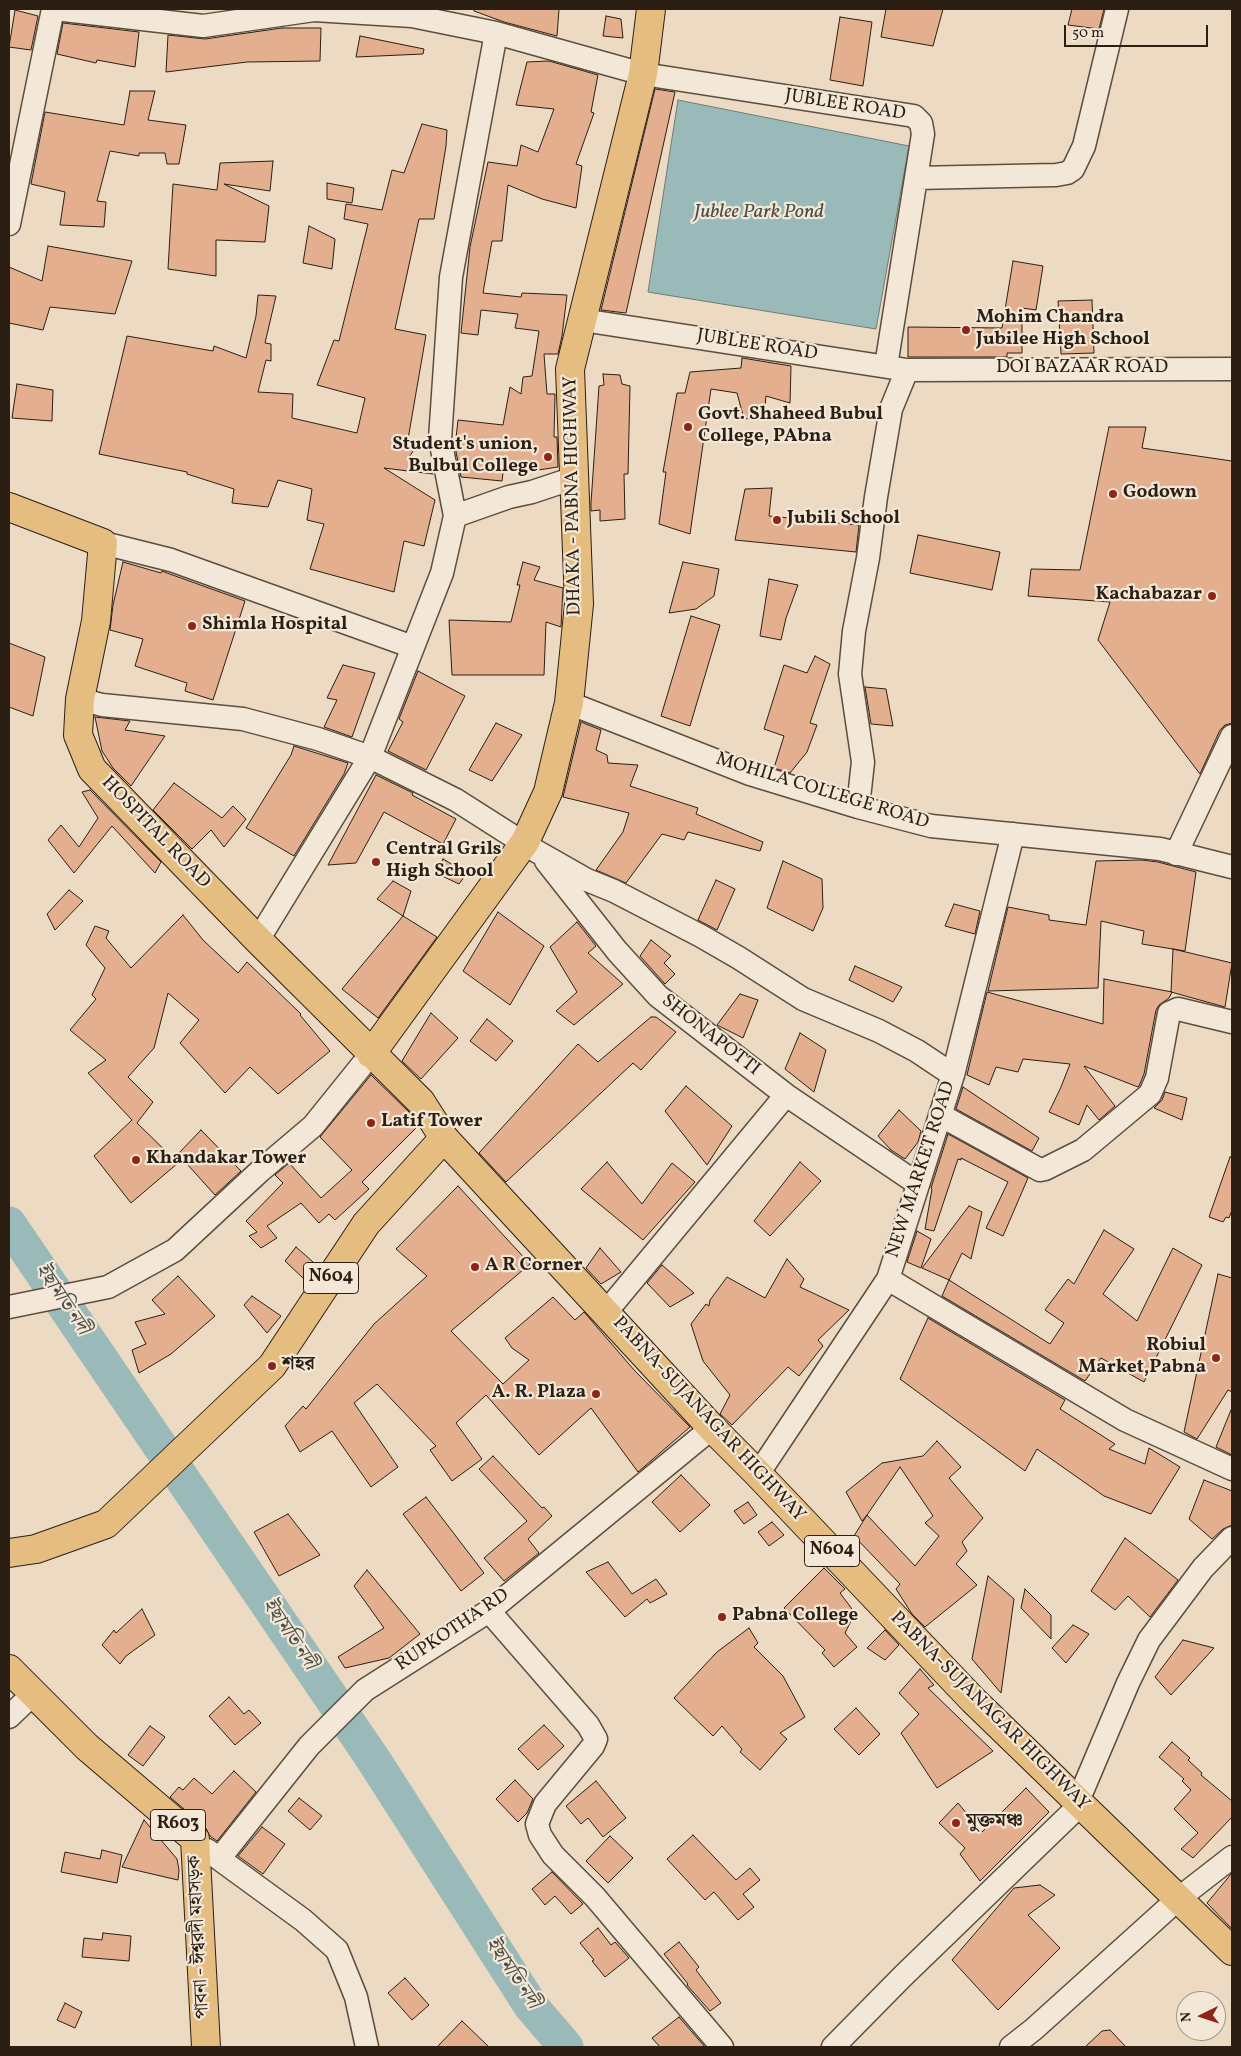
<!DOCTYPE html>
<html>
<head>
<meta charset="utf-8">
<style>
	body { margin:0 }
	#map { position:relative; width:1241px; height:2056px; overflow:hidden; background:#ecdac2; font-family:Vollkorn,serif }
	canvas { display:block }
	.frame { position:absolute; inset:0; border:10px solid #2b1f14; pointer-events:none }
	.north { position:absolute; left:1176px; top:1991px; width:50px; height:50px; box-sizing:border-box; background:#f3e7d7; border:1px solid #a39789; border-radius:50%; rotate:266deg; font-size:14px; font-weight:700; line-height:20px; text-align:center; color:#2b1f14 }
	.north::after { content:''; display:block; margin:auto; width:18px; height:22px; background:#8f2418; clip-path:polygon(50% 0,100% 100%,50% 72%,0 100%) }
	.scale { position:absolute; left:1064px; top:25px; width:144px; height:22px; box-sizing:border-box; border:2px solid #2b1f14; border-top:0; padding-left:6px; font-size:15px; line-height:18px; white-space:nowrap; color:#2b1f14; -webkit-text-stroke:4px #f3e7d7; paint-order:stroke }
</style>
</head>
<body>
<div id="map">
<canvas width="1241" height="2056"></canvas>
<div class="frame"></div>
<div class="north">N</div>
<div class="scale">50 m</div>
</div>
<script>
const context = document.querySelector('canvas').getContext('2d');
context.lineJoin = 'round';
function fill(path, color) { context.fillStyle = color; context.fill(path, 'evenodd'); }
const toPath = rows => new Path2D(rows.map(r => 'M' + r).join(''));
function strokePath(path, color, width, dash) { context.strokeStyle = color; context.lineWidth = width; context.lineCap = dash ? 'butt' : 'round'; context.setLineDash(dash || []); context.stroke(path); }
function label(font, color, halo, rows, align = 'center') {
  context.font = font + ' Vollkorn,"Noto Serif Bengali",serif'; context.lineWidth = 4.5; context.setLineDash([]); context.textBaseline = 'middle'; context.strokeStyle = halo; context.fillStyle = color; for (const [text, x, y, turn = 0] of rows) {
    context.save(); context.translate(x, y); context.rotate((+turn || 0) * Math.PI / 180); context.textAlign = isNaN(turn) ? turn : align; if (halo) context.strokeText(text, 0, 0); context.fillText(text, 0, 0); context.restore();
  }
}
const water = toPath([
	[678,100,909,146,876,329,648,292,678,100]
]);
const river = toPath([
	[9,1224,373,1759,531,2006,566,2047]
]);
const building = toPath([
	[474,9,559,9,557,36,504,22,474,11,474,9],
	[886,9,943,9,933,46,881,37,886,9],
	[1072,9,1104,9,1099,29,1068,25,1072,9],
	[15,10,38,16,31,50,9,47,15,10],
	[606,16,621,19,623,38,603,36,606,16],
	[840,17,872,22,863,86,830,80,840,17],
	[63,23,139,32,135,67,97,60,96,63,57,54,63,23],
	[282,28,321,28,320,61,247,62,166,72,168,35,205,39,282,28],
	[360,36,424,49,423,54,356,57,360,36],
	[549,61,598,75,591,112,594,113,576,164,582,166,576,208,542,199,508,185,502,241,492,241,483,293,521,297,522,293,567,295,562,336,558,354,544,354,547,394,555,394,554,437,557,437,558,467,532,471,531,461,504,465,502,481,461,477,455,447,458,420,503,425,510,387,521,394,523,377,532,376,539,331,515,328,518,314,481,310,478,335,461,333,470,247,488,162,517,166,521,145,538,152,554,109,516,105,527,62,549,61],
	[655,89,675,92,626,313,601,310,655,89],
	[130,91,155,91,148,120,186,125,179,164,167,164,165,153,139,153,139,156,110,151,97,201,106,202,104,227,60,225,65,192,31,184,45,112,124,125,130,91],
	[422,124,447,130,446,146,434,219,419,219,395,329,426,335,407,445,416,447,409,457,433,474,384,468,435,500,424,546,404,541,394,592,310,569,324,524,307,520,312,489,278,480,268,507,232,503,234,489,187,474,187,472,99,454,127,336,213,351,214,346,246,358,256,316,258,295,276,296,265,343,271,344,271,361,266,360,258,392,293,394,292,418,357,433,365,398,317,385,334,340,339,341,368,224,344,219,346,204,382,210,392,170,404,173,422,124],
	[273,161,270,191,224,184,269,206,265,242,216,240,216,276,168,269,173,184,217,190,220,163,273,161],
	[327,183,354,188,352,203,327,199,327,183],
	[309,226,335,239,332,269,303,263,309,226],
	[48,246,132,261,115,314,50,307,43,330,9,323,9,267,42,281,48,246],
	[1013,261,1043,266,1036,310,1022,308,1022,353,1007,353,1007,357,908,357,908,327,1002,328,1013,261],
	[1092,300,1094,353,1061,354,1058,301,1092,300],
	[742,358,791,366,790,403,766,396,764,417,744,419,737,393,711,389,690,534,659,524,666,472,663,472,677,393,685,393,690,372,741,368,742,358],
	[603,374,620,375,622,384,630,386,628,474,624,474,625,519,600,521,600,510,591,511,591,503,599,386,604,385,603,374],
	[17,384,53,390,52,421,12,418,17,384],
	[1109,427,1146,427,1142,448,1232,461,1232,723,1225,725,1220,730,1200,774,1098,640,1110,602,1028,596,1031,569,1080,570,1109,427],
	[772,488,769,516,859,525,856,552,735,540,745,489,772,488],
	[918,535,1000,552,992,590,910,573,918,535],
	[123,562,161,573,162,571,167,573,245,601,213,700,185,691,187,683,135,666,143,639,110,630,113,605,123,562],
	[523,562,540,567,534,580,563,588,561,627,546,622,544,675,452,675,449,620,511,622,520,585,517,585,523,562],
	[683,562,719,569,714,596,696,609,669,613,683,562],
	[769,579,798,585,786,618,781,640,760,636,769,579],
	[691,616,720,625,690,726,661,716,691,616],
	[9,643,45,657,33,716,9,707,9,643],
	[815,656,830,664,810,723,817,725,807,752,790,773,774,768,784,736,764,729,784,665,807,673,815,656],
	[343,665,375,673,352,737,324,727,337,700,327,698,343,665],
	[418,671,465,696,426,770,388,751,403,722,399,719,418,671],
	[865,687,886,689,893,726,871,724,865,687],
	[95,717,130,721,125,730,165,736,131,786,113,768,102,751,95,717],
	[581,722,601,730,596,750,607,755,608,763,638,765,630,786,698,808,696,814,763,842,760,851,688,832,684,840,662,834,626,883,596,870,623,832,629,813,563,797,581,722],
	[496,723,522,735,492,781,469,770,496,723],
	[294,746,348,763,344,774,294,856,246,828,291,755,294,746],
	[376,775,413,793,412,795,456,819,443,844,384,812,356,863,328,865,376,775],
	[174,783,222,818,233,806,246,819,224,847,211,830,192,849,153,810,174,783],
	[90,790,161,862,155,873,112,826,74,873,48,840,61,825,79,847,98,818,82,792,90,790],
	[443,859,467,873,459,884,436,873,443,859],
	[1142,860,1158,862,1196,872,1185,951,1142,944,1144,931,1101,921,1098,988,988,991,1008,907,1049,915,1049,920,1086,925,1096,861,1142,860],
	[783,861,822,879,823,908,813,931,767,908,783,861],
	[716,880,735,889,717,930,698,920,716,880],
	[393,881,411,891,403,916,377,899,393,881],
	[69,890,83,901,55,930,47,914,69,890],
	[954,904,980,911,975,934,945,926,954,904],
	[498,912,544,946,510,1005,463,971,498,912],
	[183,915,203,940,238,973,247,962,301,1014,300,1015,330,1051,278,1094,250,1067,225,1093,180,1043,199,1020,168,993,154,1048,128,1077,153,1102,137,1123,178,1163,131,1203,94,1156,132,1120,88,1073,106,1060,70,1030,96,999,92,995,105,968,86,945,95,926,109,931,106,938,131,968,183,915],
	[403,916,437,937,378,1018,342,989,403,916],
	[577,922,596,946,588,953,623,984,574,1025,556,1011,577,992,550,947,577,922],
	[651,940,671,956,664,963,675,974,665,984,640,956,651,940],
	[1173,949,1232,963,1225,1007,1171,992,1173,949],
	[855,966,902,987,893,1002,849,980,855,966],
	[1104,979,1172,992,1169,998,1159,1005,1156,1010,1144,1074,1139,1086,1138,1087,1084,1066,1115,1106,1099,1120,1087,1105,1079,1125,1049,1112,1061,1087,1070,1064,1023,1059,1018,1072,996,1067,989,1085,967,1075,987,992,1103,1024,1104,979],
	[740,994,758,1000,743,1038,717,1025,740,994],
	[431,1013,458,1038,421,1079,402,1061,431,1013],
	[651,1017,656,1017,676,1032,641,1070,633,1063,506,1182,479,1153,578,1044,598,1062,651,1017],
	[487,1019,513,1041,496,1061,470,1041,487,1019],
	[800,1033,826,1050,814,1092,785,1069,800,1033],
	[371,1075,409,1112,418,1126,362,1182,369,1189,335,1220,329,1214,319,1223,301,1203,267,1226,277,1238,261,1248,249,1236,257,1232,246,1221,283,1183,275,1175,289,1163,321,1198,352,1170,320,1137,371,1075],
	[686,1086,732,1126,707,1165,665,1111,686,1086],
	[963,1087,1039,1138,1032,1151,956,1109,963,1087],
	[1165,1092,1187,1098,1182,1120,1154,1108,1162,1100,1165,1092],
	[899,1110,921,1131,918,1142,905,1159,891,1150,878,1136,899,1110],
	[201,1130,241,1171,215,1195,178,1154,201,1130],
	[948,1134,1028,1178,1003,1236,986,1228,1008,1182,961,1158,961,1160,958,1159,934,1231,925,1229,932,1189,931,1188,948,1134],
	[1230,1157,1232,1157,1232,1210,1229,1218,1226,1217,1223,1222,1209,1217,1230,1157],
	[607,1162,642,1204,672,1163,695,1182,643,1240,581,1189,607,1162],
	[800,1162,821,1181,770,1236,754,1221,800,1162],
	[458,1186,530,1264,451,1331,503,1384,529,1360,512,1348,505,1338,553,1297,575,1320,584,1312,635,1371,690,1427,638,1472,591,1408,539,1455,486,1395,456,1423,482,1459,452,1481,430,1450,436,1446,377,1384,354,1403,398,1467,371,1487,332,1431,300,1452,285,1426,303,1406,306,1409,374,1324,427,1276,396,1249,458,1186],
	[969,1206,982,1212,971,1259,962,1253,949,1280,922,1268,969,1206],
	[1104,1230,1134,1249,1103,1294,1137,1321,1173,1248,1202,1265,1144,1382,1101,1358,1085,1381,942,1296,949,1280,1050,1344,1064,1323,1045,1310,1068,1279,1074,1284,1104,1230],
	[917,1231,931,1239,921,1268,907,1262,917,1231],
	[296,1247,313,1262,304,1279,285,1261,296,1247],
	[600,1248,621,1272,601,1284,586,1268,600,1248],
	[787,1259,804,1279,800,1287,849,1310,818,1340,823,1346,799,1376,788,1367,732,1425,720,1414,730,1395,703,1361,691,1324,706,1304,709,1306,710,1300,727,1277,765,1298,787,1259],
	[662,1265,694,1293,670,1307,647,1283,662,1265],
	[1218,1274,1232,1278,1232,1392,1228,1390,1197,1439,1184,1432,1218,1274],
	[178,1276,215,1316,171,1354,139,1373,132,1350,146,1344,135,1322,165,1314,152,1300,178,1276],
	[252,1296,281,1316,267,1333,244,1305,252,1296],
	[928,1318,1065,1400,1060,1409,1115,1444,1109,1449,1145,1464,1149,1448,1180,1467,1151,1514,1104,1496,1037,1449,1025,1471,900,1379,928,1318],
	[1231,1410,1232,1410,1232,1455,1216,1447,1231,1410],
	[937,1441,961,1467,949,1478,983,1518,962,1542,967,1551,956,1564,977,1585,925,1627,912,1614,896,1589,900,1584,854,1536,867,1515,862,1521,846,1492,882,1463,923,1456,937,1441],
	[900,1467,933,1516,925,1523,939,1536,915,1566,867,1515,900,1467],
	[493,1456,542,1508,544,1507,552,1516,528,1539,539,1553,504,1581,484,1558,527,1521,479,1469,493,1456],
	[681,1475,710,1505,680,1532,652,1502,681,1475],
	[1204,1480,1232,1491,1232,1525,1223,1529,1212,1539,1189,1519,1204,1480],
	[426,1497,484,1573,461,1591,403,1514,426,1497],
	[748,1502,757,1515,744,1524,734,1511,748,1502],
	[288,1514,320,1555,279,1576,254,1532,288,1514],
	[772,1522,784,1535,769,1546,758,1532,772,1522],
	[1125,1538,1178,1580,1150,1617,1128,1596,1115,1610,1091,1591,1125,1538],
	[608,1562,632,1594,656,1579,667,1594,650,1603,647,1599,625,1617,586,1572,608,1562],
	[824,1568,845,1589,840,1593,855,1613,845,1633,857,1647,834,1667,822,1653,825,1650,784,1608,824,1568],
	[367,1570,420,1634,389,1658,345,1668,338,1657,384,1628,354,1586,367,1570],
	[988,1576,1014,1599,1001,1693,972,1659,988,1576],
	[1025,1589,1051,1615,1051,1639,1021,1608,1025,1589],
	[142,1609,155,1635,126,1656,120,1664,102,1645,114,1630,116,1633,142,1609],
	[1073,1625,1089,1634,1066,1663,1052,1648,1073,1625],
	[749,1628,758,1643,754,1647,783,1676,805,1717,780,1733,787,1739,760,1770,740,1752,742,1749,722,1726,713,1736,674,1698,717,1652,749,1628],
	[885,1630,899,1645,885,1660,867,1648,885,1630],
	[1183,1640,1214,1648,1171,1695,1155,1677,1183,1640],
	[920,1669,934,1685,928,1688,993,1751,937,1788,901,1733,919,1714,899,1693,920,1669],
	[229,1697,244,1714,249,1710,261,1723,235,1745,209,1716,229,1697],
	[856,1708,880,1734,859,1755,834,1729,856,1708],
	[544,1725,564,1746,538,1770,518,1749,544,1725],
	[150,1726,165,1737,143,1766,128,1755,150,1726],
	[1172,1742,1190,1758,1188,1760,1202,1773,1201,1775,1232,1801,1232,1817,1193,1858,1181,1849,1198,1833,1174,1809,1191,1790,1182,1781,1184,1779,1159,1757,1172,1742],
	[234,1771,256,1792,217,1841,210,1836,205,1827,170,1797,179,1787,183,1790,194,1778,212,1794,234,1771],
	[515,1780,533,1799,527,1813,518,1822,496,1799,515,1780],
	[596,1781,626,1818,603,1837,588,1818,581,1824,566,1806,596,1781],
	[1026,1788,1049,1812,980,1881,960,1854,965,1848,939,1823,958,1803,982,1832,1026,1788],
	[299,1798,322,1816,310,1830,288,1811,299,1798],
	[144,1820,177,1859,179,1870,178,1880,122,1867,144,1820],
	[262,1827,285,1844,263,1874,238,1856,262,1827],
	[693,1835,736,1880,750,1868,760,1880,743,1894,754,1907,738,1920,714,1892,705,1900,667,1859,693,1835],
	[610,1836,633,1858,608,1883,586,1861,610,1836],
	[102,1850,122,1855,117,1883,61,1872,65,1852,100,1859,102,1850],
	[552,1872,583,1904,571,1914,555,1896,545,1905,532,1889,552,1872],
	[1232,1873,1232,1929,1207,1903,1232,1873],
	[1040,1885,1055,1895,1028,1915,1060,1948,998,2010,952,1960,1014,1888,1040,1885],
	[598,1928,611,1945,615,1942,629,1958,605,1977,592,1961,594,1960,580,1943,598,1928],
	[103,1933,131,1936,129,1961,82,1957,84,1938,102,1940,103,1933],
	[679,1942,699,1967,696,1970,721,2003,710,2011,687,1985,688,1984,664,1954,679,1942],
	[405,1978,429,2005,412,2020,388,1993,405,1978],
	[65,2003,82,2012,75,2028,57,2020,65,2003],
	[679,2017,705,2047,660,2047,652,2038,679,2017],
	[462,2021,489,2047,437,2047,462,2021],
	[1110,2030,1126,2047,1085,2047,1102,2031,1110,2030]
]);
const minor = toPath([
	[55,9,203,26,314,10,412,16,496,33,643,74,914,116,921,123,923,134,886,366],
	[916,178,1056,175,1067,173,1073,169,1084,146,1117,9],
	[9,224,53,9],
	[582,320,907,370,1232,369],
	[455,516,509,497,532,492,574,478],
	[103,543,171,560,413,647],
	[80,699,102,705,243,719,318,739,370,757,456,800,536,851,587,880,614,891,701,936,739,958,803,999,879,1031,917,1051,953,1075],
	[569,703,750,774,858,807,931,826,1160,849,1232,867],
	[858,807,863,762,850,674,854,631,868,558,876,497,891,409,907,370],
	[1176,854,1232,736],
	[546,861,617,951,658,996,786,1095,918,1184],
	[258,940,370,757,442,573,455,516,440,439,451,277,496,33],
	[940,1115,1040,1170,1045,1169,1083,1150,1150,1094,1157,1078,1169,1013,1178,1009,1232,1022],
	[888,1279,1125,1420,1232,1469],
	[9,1307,108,1287,175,1250,260,1171,313,1126,371,1054],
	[606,1312,786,1095],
	[758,1474,888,1279,953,1075,1013,834],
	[489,1611,588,1725,596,1739,593,1746,545,1804,537,1824,540,1835,553,1855,595,1897,722,2047],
	[9,1717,33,1694],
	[1078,1801,1128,1683,1149,1640,1203,1568,1232,1538],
	[207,1850,303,1920,337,1950,356,1997,367,2047],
	[219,1859,309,1746,365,1690,489,1611,712,1428],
	[833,2047,903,1976,1081,1804],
	[1011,2047,1034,2029,1178,1899,1232,1857]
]);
const major = toPath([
	[9,507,103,543,96,621,80,699,78,735,92,769,258,940,421,1102,444,1138],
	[371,1054,525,842,548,792,569,703,579,604,570,369,643,74,651,9],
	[9,1669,87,1747,195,1839,206,2047]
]);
const highway = toPath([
	[9,1553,36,1549,106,1524,272,1366,366,1224,444,1138,712,1428,758,1474,973,1700,1232,1951]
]);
const markers = [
	[966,330,5,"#8f2418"],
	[688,427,5,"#8f2418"],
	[548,457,5,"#8f2418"],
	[1113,494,5,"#8f2418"],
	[777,520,5,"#8f2418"],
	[1212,596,5,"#8f2418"],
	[192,626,5,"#8f2418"],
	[376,862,5,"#8f2418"],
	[371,1123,5,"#8f2418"],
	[136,1160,5,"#8f2418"],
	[475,1267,5,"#8f2418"],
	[1216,1358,5,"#8f2418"],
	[272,1366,5,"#8f2418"],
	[596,1394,5,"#8f2418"],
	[722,1617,5,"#8f2418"],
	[956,1823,5,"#8f2418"]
];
const shields = [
	[331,1278,55],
	[832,1551,55],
	[178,1825,55]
];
const shieldNames = [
	["N604",331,1278],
	["N604",832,1551],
	["R603",178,1825]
];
const streetNames = [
	["JUBLEE ROAD",845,106,9],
	["JUBLEE ROAD",757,346,9],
	["DOI BAZAAR ROAD",1082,369],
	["DHAKA - PABNA HIGHWAY",574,496,-91],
	["MOHILA COLLEGE ROAD",822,792,17],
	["HOSPITAL ROAD",155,833,46],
	["SHONAPOTTI",710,1036,38],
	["NEW MARKET ROAD",922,1170,-72],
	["PABNA-SUJANAGAR HIGHWAY",708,1420,47],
	["RUPKOTHA RD",453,1631,-34],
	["PABNA-SUJANAGAR HIGHWAY",989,1712,45],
	["পাবনা - ঈশ্বরদী মহাসড়ক",200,1937,-93]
];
const poiNames = [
	["Mohim Chandra",976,319],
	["Jubilee High School",976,341],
	["Govt. Shaheed Bubul",698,416],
	["College, PAbna",698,438],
	["Student's union,",538,446,"right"],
	["Bulbul College",538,468,"right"],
	["Godown",1123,494],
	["Jubili School",787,520],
	["Kachabazar",1202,596,"right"],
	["Shimla Hospital",202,626],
	["Central Grils",386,851],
	["High School",386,873],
	["Latif Tower",381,1123],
	["Khandakar Tower",146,1160],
	["A R Corner",485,1267],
	["Robiul",1206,1347,"right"],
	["Market,Pabna",1206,1369,"right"],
	["শহর",282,1366],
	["A. R. Plaza",586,1394,"right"],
	["Pabna College",732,1617],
	["মুক্তমঞ্চ",966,1823]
];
const waterNames = [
	["Jublee Park Pond",759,213],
	["ইছামতি নদী",61,1300,56],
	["ইছামতি নদী",288,1635,56],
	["ইছামতি নদী",511,1974,56]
];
fill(water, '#99bab8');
strokePath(water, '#6d7c76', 1);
strokePath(river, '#99bab8', 35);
fill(building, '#e3af8f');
strokePath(building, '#2b1f14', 1);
strokePath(minor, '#5b4e40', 25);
strokePath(major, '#2b1f14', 30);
strokePath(highway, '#2b1f14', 30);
strokePath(minor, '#f3e7d7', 22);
strokePath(major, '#e6bd81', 28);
strokePath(highway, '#e6bd81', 28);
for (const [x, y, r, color] of markers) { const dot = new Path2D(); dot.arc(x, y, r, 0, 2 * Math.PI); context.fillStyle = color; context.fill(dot); strokePath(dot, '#f3e7d7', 2); }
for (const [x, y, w] of shields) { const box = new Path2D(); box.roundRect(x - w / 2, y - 15.5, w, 31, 4); context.fillStyle = '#f3e7d7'; context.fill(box); strokePath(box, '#2b1f14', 1); }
label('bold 18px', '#2b1f14', null, shieldNames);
label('19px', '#2b1f14', '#f3e7d7', streetNames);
label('bold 19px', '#2b1f14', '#f3e7d7', poiNames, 'left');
label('italic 20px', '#4c4e45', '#f3e7d7', waterNames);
</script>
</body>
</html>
